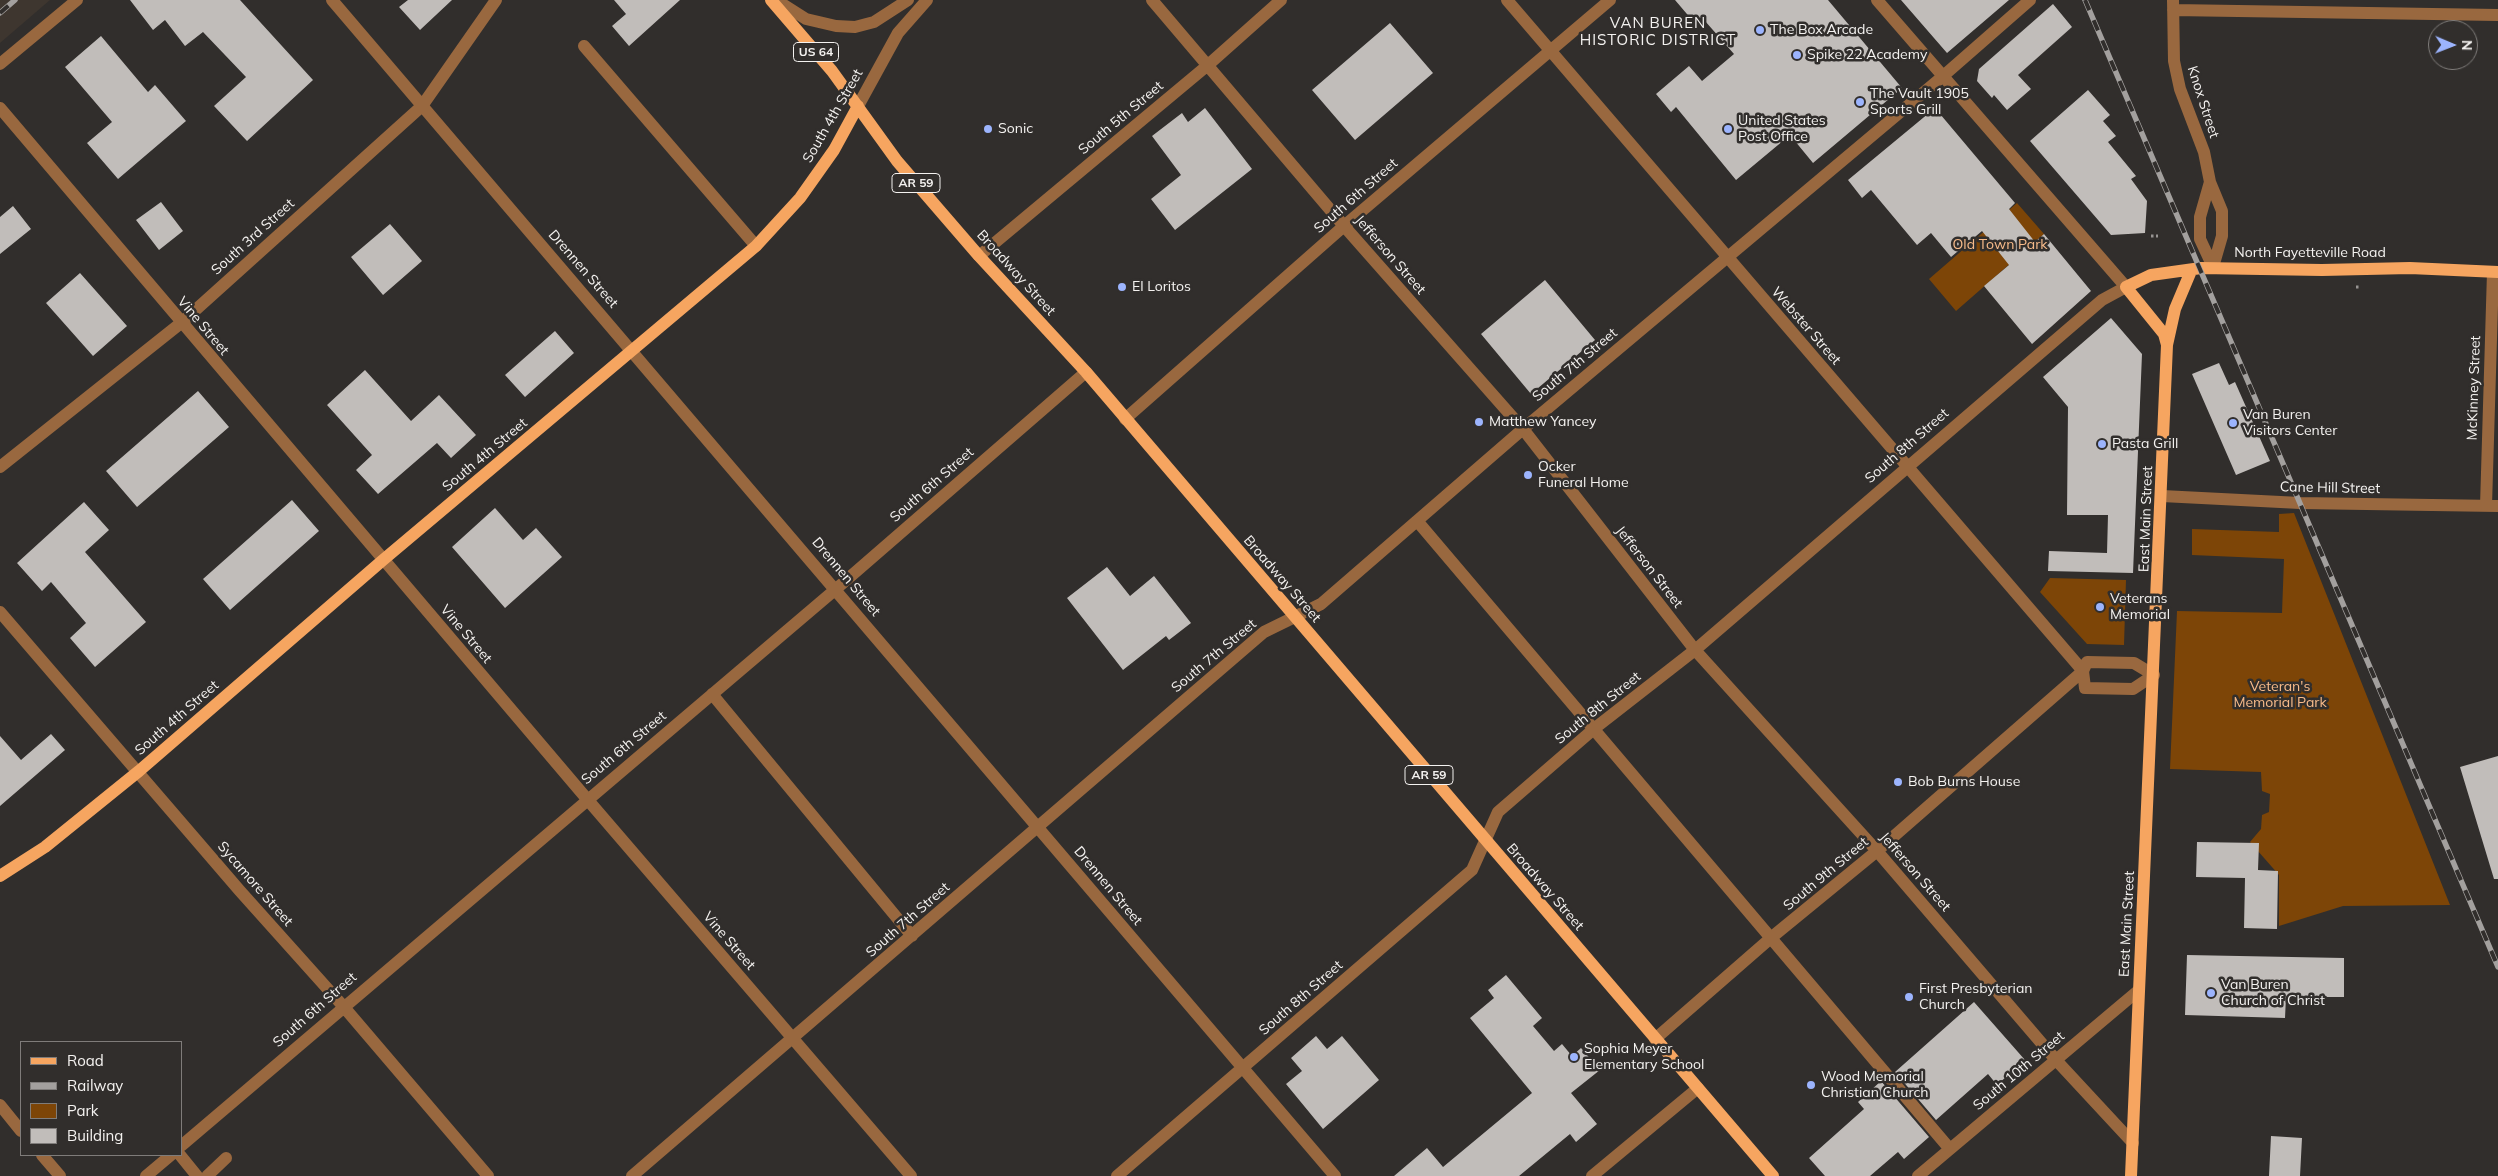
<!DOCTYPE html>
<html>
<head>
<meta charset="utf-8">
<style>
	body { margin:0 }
	#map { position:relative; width:2498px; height:1176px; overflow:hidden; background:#312e2c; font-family:Mulish,sans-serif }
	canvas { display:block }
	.legend { position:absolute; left:20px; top:1041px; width:162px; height:115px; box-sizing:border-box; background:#312e2c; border:1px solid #7f7c7a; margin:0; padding:6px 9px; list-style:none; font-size:15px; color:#f4f2f0 }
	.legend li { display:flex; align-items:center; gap:10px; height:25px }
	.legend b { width:25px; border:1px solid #7f7c7a }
	.north { position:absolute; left:2428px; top:20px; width:50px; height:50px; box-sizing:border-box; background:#312e2c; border:1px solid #7f7c7a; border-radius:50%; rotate:91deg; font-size:14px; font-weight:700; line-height:20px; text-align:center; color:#f4f2f0 }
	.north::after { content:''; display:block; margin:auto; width:18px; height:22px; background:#9cb4fd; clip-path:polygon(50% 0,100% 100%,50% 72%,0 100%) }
</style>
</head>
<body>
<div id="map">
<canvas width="2498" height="1176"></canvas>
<ul class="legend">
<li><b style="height:6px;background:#f6a560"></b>Road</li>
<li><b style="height:6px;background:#a3a09e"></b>Railway</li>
<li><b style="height:14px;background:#7d4507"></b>Park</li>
<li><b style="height:14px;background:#c1bdba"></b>Building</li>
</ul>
<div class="north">N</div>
</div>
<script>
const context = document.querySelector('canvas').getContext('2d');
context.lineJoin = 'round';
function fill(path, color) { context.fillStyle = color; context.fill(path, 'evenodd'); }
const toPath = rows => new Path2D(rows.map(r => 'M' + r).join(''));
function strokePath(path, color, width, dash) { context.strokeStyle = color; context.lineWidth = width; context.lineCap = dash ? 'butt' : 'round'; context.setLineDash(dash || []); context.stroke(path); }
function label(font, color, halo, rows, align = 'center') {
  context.font = font + ' Mulish,sans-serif'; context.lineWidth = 5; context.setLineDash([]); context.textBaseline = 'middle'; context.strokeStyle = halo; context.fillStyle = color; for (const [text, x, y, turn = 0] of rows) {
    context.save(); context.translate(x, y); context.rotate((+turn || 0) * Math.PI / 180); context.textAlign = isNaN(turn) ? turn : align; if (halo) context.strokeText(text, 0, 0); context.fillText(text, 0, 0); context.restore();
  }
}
const built = toPath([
	[0,0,50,0,0,43]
]);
const green = toPath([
	[2017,203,2044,234,1956,311,1929,279],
	[2294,513,2450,905,2343,906,2279,926,2279,875,2250,842,2261,829,2262,815,2269,812,2270,794,2262,791,2261,772,2170,769,2177,611,2282,613,2284,559,2192,555,2192,529,2279,532,2279,514],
	[2050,578,2126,580,2124,645,2087,644,2040,592]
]);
const building = toPath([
	[130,0,240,0,313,80,247,141,214,106,246,77,203,32,185,46,165,20,153,30],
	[408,0,452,0,420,30,399,7],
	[614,0,680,0,629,46,612,26,626,14],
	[1675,0,1828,0,1902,88,1813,163,1790,135,1736,180,1676,107,1671,112,1656,94,1689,66,1702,81,1734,54,1705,21,1698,27],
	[1901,0,2009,0,1947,53],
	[2053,4,2072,27,2018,75,2031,89,2007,110,1994,95,1992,98,1977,81,1979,69],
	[1390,23,1433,73,1355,140,1312,90],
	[101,36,148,92,155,85,186,121,118,179,87,143,112,122,65,67],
	[2088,90,2110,115,2103,121,2116,136,2108,142,2136,176,2131,179,2147,201,2145,233,2111,235,2030,141],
	[1205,108,1252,169,1175,230,1151,199,1181,175,1152,136,1182,113,1188,122],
	[1935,108,2015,203,2009,209,2035,242,2044,234,2091,291,2032,344,1984,286,2009,265,1982,231,1951,257,1931,233,1917,245,1871,190,1862,198,1848,180],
	[161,202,183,231,159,250,136,220],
	[13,206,31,229,0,254,0,217],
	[390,224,422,261,383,295,351,257],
	[80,273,127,326,93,356,46,303],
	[1545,280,1595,340,1531,394,1481,334],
	[2111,318,2142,354,2133,573,2048,571,2049,551,2107,553,2108,515,2067,515,2068,407,2043,377],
	[555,331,574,353,525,397,505,375],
	[2219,363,2229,385,2235,382,2270,461,2236,475,2192,374],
	[365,370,411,421,439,395,476,435,451,458,437,443,378,494,356,470,372,455,327,405],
	[198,391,229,427,137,507,106,471],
	[292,500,319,531,230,610,203,579],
	[84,502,109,530,85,552,146,622,95,667,70,638,86,623,51,582,42,591,17,563],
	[495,508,523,540,536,528,562,557,505,608,452,547],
	[1107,567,1130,596,1154,576,1191,623,1169,640,1166,636,1123,670,1067,598],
	[51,734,65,750,0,806,0,736,21,760],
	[2498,756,2498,879,2494,879,2460,767],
	[2197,842,2259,843,2258,870,2278,871,2277,929,2244,928,2245,878,2196,877],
	[2187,955,2344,958,2344,997,2286,997,2285,1018,2185,1015],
	[1506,975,1542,1018,1533,1026,1554,1051,1562,1044,1572,1056,1581,1048,1600,1070,1571,1093,1597,1124,1576,1142,1570,1134,1519,1176,1394,1176,1427,1148,1443,1167,1532,1093,1470,1018,1494,998,1488,990],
	[1974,1002,2025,1060,1997,1085,1988,1074,1936,1120,1895,1072],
	[1316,1036,1327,1049,1342,1036,1379,1080,1323,1129,1286,1084,1302,1071,1291,1058],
	[1881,1081,1929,1137,1904,1159,1898,1152,1870,1176,1825,1176,1809,1158,1864,1109,1858,1102],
	[2271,1136,2302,1138,2300,1176,2269,1176]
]);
const path = toPath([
	[2151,236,2158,236],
	[2356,287,2361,287]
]);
const minor = toPath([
	[332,0,1335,1176],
	[776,0,806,19,836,26,855,27,874,22,908,0],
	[1152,0,1344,226,1523,429,1695,650,1877,851,2056,1060,2133,1143],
	[1507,0,2083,671],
	[2173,0,2174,61,2180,89,2204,152,2210,182,2222,211,2222,236,2213,267],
	[2173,10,2498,15],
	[584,46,756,246],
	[0,64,77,0],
	[858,106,898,33,927,0],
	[0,108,587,799,911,1176],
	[2210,182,2200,217,2200,239,2213,267],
	[979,256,1208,65,1281,0],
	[1125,419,1344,226,1610,0],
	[0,467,181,323,422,106,496,0],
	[2162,496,2300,503,2498,506],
	[2486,506,2493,272],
	[1418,522,1949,1148],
	[0,612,240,891,343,1006,488,1176],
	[2087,662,2134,663,2154,675,2133,689,2085,688,2083,671,2087,662],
	[712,694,912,936],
	[1655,1039,1772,937,1877,851,2083,671],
	[0,1105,21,1131],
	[181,1146,836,589,1086,372],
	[42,1155,60,1176],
	[180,1155,197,1176],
	[146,1176,171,1155],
	[207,1176,226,1158],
	[632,1176,1264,632,1321,604,1523,429,1942,77,2030,0],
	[1117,1176,1472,870,1498,812,1595,728,1695,650,2102,300,2126,287,1877,0],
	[1592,1176,1698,1088],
	[1918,1176,2139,990]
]);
const major = toPath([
	[771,0,832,71,897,161,979,256,1086,372,1773,1176],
	[2167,345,2175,309,2191,271],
	[0,876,45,847,139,771,383,560,756,246,800,198,834,150,858,106],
	[2131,1176,2167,345,2164,334,2126,287,2151,275,2201,268,2322,270,2410,268,2498,272]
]);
const rail = toPath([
	[2085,0,2498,967],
	[0,13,15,0]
]);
const markers = [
	[1760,30,5,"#9cb4fd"],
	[1797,55,5,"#9cb4fd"],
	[1860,102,5,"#9cb4fd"],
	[988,129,5,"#9cb4fd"],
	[1728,129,5,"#9cb4fd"],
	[1122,287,5,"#9cb4fd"],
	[1479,422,5,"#9cb4fd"],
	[2233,423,5,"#9cb4fd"],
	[2102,444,5,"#9cb4fd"],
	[1528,475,5,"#9cb4fd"],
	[2100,607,5,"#9cb4fd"],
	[1898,782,5,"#9cb4fd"],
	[2211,993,5,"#9cb4fd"],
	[1909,997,5,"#9cb4fd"],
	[1574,1057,5,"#9cb4fd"],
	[1811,1085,5,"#9cb4fd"]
];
const shields = [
	[816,52,45],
	[916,183,48],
	[1429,775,48]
];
const shieldNames = [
	["US 64",816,52],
	["AR 59",916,183],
	["AR 59",1429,775]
];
const poiNames = [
	["The Box Arcade",1770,30],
	["Spike 22 Academy",1807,55],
	["The Vault 1905",1870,94],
	["Sports Grill",1870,110],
	["United States",1738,121],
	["Post Office",1738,137],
	["Sonic",998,129],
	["El Loritos",1132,287],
	["Van Buren",2243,415],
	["Visitors Center",2243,431],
	["Matthew Yancey",1489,422],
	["Pasta Grill",2112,444],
	["Ocker",1538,467],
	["Funeral Home",1538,483],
	["Veterans",2110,599],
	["Memorial",2110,615],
	["Bob Burns House",1908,782],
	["Van Buren",2221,985],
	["Church of Christ",2221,1001],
	["First Presbyterian",1919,989],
	["Church",1919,1005],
	["Sophia Meyer",1584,1049],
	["Elementary School",1584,1065],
	["Wood Memorial",1821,1077],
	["Christian Church",1821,1093]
];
const streetNames = [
	["Knox Street",2203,102,72],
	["South 4th Street",833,116,-60],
	["South 5th Street",1121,118,-40],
	["South 6th Street",1356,196,-41],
	["South 3rd Street",253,237,-42],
	["North Fayetteville Road",2310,253],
	["Jefferson Street",1390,255,49],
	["Drennen Street",583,269,49],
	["Broadway Street",1016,273,48],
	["Vine Street",203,326,50],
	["Webster Street",1806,326,49],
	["South 7th Street",1575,365,-40],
	["McKinney Street",2474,388,-88],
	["South 8th Street",1907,446,-41],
	["South 4th Street",485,455,-40],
	["South 6th Street",932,485,-41],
	["Cane Hill Street",2330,488,1],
	["East Main Street",2146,519,-88],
	["Jefferson Street",1649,567,52],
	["Drennen Street",846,577,50],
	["Broadway Street",1282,579,49],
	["Vine Street",466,634,50],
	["South 7th Street",1214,656,-40],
	["South 8th Street",1598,708,-39],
	["South 4th Street",177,718,-41],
	["South 6th Street",624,748,-40],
	["Jefferson Street",1915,872,49],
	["South 9th Street",1826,874,-40],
	["Sycamore Street",255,884,49],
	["Drennen Street",1108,886,50],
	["Broadway Street",1545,887,49],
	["South 7th Street",908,920,-41],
	["East Main Street",2127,924,-87],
	["Vine Street",729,941,49],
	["South 8th Street",1301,998,-41],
	["South 6th Street",315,1010,-41],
	["South 10th Street",2019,1071,-40]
];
const parkNames = [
	["Old Town Park",2000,245],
	["Veteran's",2280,687],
	["Memorial Park",2280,703]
];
const neighbourhoodNames = [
	["VAN BUREN",1658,23],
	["HISTORIC DISTRICT",1658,40]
];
fill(built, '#3e362f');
fill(green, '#7d4507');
fill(building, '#c1bdba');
strokePath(path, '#979492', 3, [2.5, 2.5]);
strokePath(minor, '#99683f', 12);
strokePath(major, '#f6a560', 12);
strokePath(rail, '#a3a09e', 5.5);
strokePath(rail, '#312e2c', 4, [11]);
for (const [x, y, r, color] of markers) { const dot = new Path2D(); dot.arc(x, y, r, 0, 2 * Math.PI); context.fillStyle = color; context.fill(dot); strokePath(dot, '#312e2c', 2); }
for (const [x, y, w] of shields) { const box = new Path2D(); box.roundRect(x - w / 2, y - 9.5, w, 19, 4); context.fillStyle = '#312e2c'; context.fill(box); strokePath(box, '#f4f2f0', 1); }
label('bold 12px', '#f4f2f0', null, shieldNames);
label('14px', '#f4f2f0', '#312e2c', poiNames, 'left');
label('14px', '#f4f2f0', '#312e2c', streetNames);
label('14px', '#f8bb8a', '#312e2c', parkNames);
context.letterSpacing = '1px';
label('15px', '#f4f2f0', '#312e2c', neighbourhoodNames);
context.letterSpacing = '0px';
</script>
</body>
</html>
